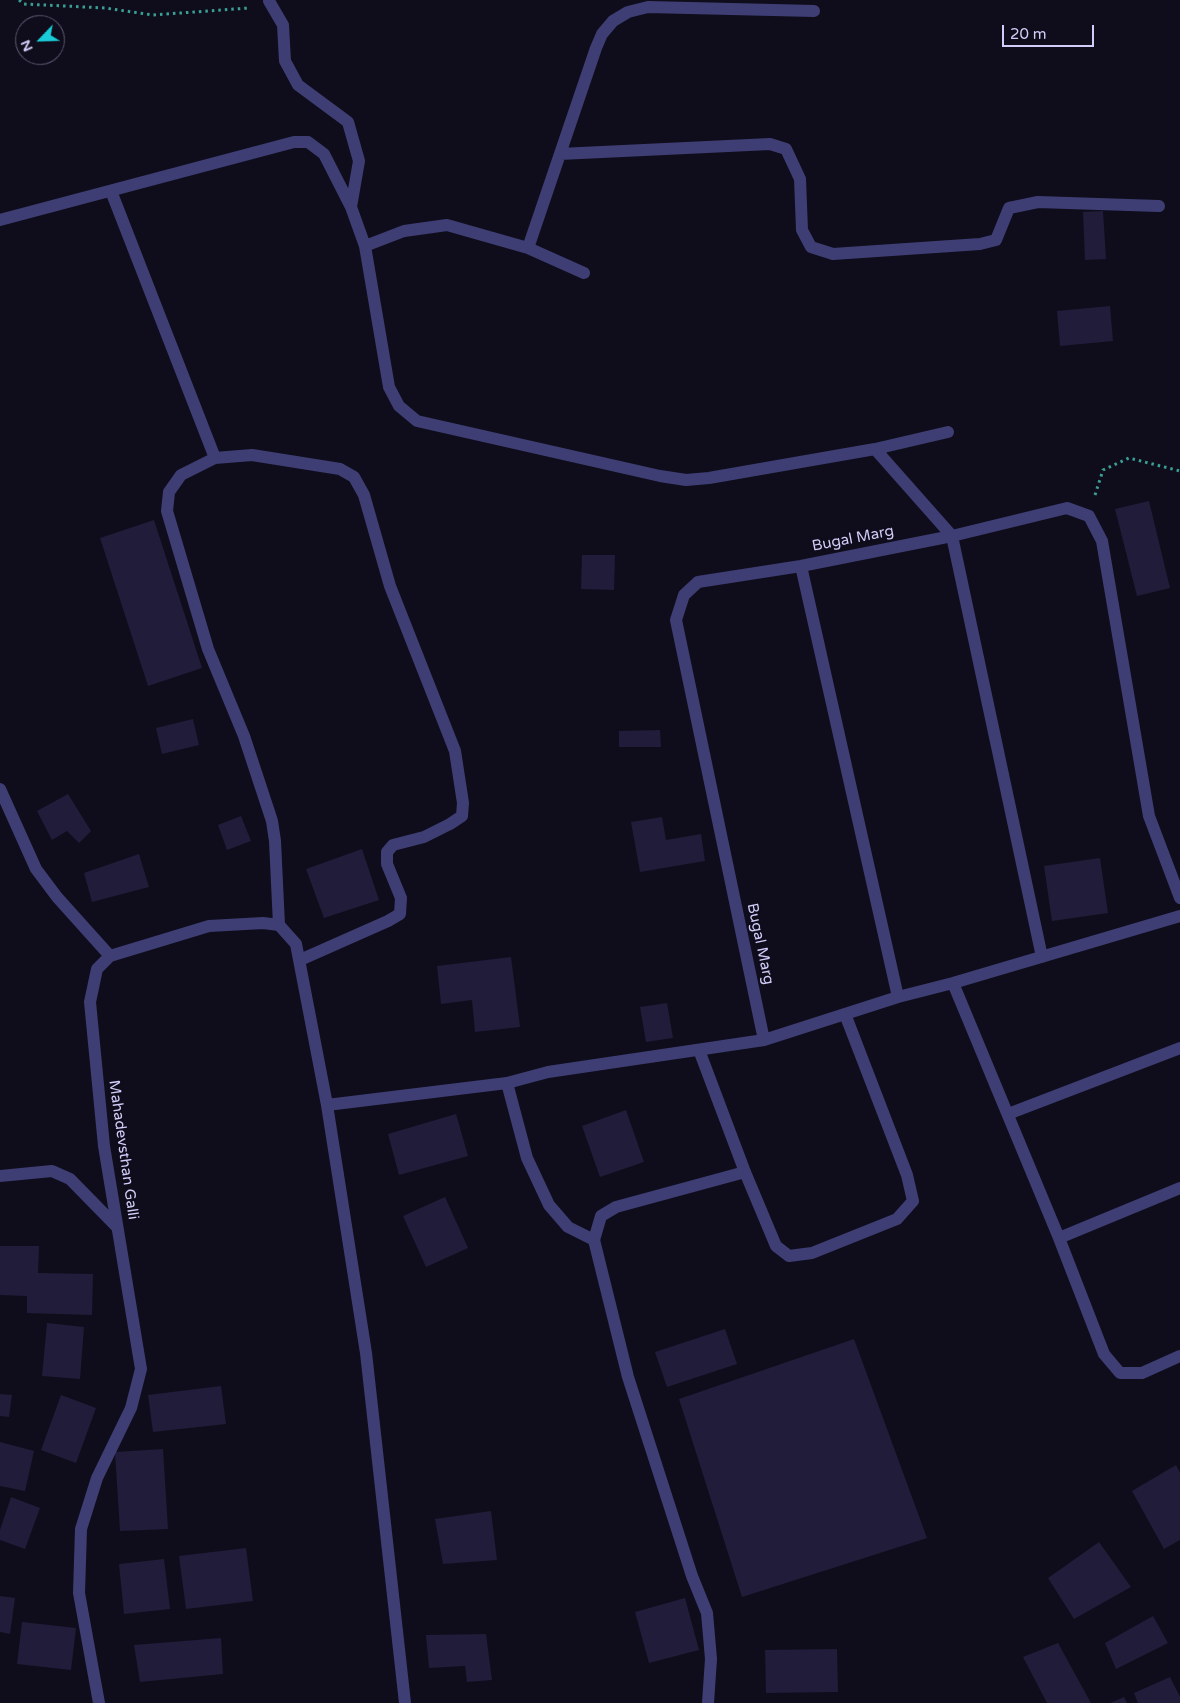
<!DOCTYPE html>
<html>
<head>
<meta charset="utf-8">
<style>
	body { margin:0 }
	#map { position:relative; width:1180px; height:1703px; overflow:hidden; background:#0f0d1b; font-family:"Varela Round",sans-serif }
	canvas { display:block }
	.north { position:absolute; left:15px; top:15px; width:50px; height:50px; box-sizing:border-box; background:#0f0d1b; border:1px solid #5d5a74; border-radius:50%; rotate:246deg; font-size:14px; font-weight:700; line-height:20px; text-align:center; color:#d1cdf9 }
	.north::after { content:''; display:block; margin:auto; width:18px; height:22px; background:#1acbd8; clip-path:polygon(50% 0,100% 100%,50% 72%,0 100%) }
	.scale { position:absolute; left:1002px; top:25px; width:92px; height:22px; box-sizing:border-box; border:2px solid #d1cdf9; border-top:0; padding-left:6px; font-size:15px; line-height:18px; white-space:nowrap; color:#d1cdf9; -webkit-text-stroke:4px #0f0d1b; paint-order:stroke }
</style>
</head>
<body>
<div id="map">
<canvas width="1180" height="1703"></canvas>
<div class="north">N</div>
<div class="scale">20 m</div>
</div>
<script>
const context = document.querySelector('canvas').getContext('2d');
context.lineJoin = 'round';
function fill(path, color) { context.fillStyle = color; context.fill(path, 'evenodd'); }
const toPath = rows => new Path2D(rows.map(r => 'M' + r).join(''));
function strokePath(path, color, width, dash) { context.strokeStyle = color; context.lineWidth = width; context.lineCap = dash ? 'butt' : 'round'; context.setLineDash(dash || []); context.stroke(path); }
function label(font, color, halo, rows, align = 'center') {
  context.font = font + ' "Varela Round",sans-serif'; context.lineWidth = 4; context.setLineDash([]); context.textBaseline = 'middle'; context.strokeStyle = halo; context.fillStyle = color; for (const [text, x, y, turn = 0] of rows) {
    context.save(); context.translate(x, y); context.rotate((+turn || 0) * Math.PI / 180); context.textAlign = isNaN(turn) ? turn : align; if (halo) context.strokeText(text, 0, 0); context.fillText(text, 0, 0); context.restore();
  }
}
const building = toPath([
	[1103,211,1106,259,1085,260,1083,212],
	[1110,306,1113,341,1060,346,1057,311],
	[1149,501,1170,588,1137,596,1115,509],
	[154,520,202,668,148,686,100,538],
	[582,555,615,555,614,590,581,589],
	[193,719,199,745,162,754,156,728],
	[660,730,661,747,619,747,619,731],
	[68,794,91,831,79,843,67,831,52,840,37,811],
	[241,816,251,841,227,850,218,825],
	[662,817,666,840,701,834,705,861,640,872,631,822],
	[362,849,379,900,324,918,306,869],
	[139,854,149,887,92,902,84,873],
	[1100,858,1108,913,1052,921,1044,866],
	[511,957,520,1027,475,1032,472,1000,441,1004,437,966],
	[667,1003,673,1038,646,1042,640,1007],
	[626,1110,644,1162,600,1177,582,1126],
	[456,1114,468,1156,399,1175,388,1134],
	[445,1197,468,1248,426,1267,403,1216],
	[0,1246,39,1246,38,1273,93,1274,92,1315,27,1313,27,1296,0,1295],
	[47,1323,84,1327,80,1379,42,1376],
	[725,1329,737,1364,667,1387,655,1352],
	[854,1339,927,1538,742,1597,679,1399],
	[221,1386,226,1424,153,1432,148,1395],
	[0,1394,12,1395,9,1417,0,1416],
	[61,1395,96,1408,76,1463,41,1450],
	[0,1442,34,1451,25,1491,0,1486],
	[163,1449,168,1529,120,1531,115,1452],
	[1176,1465,1180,1473,1180,1540,1164,1549,1132,1491],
	[11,1497,40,1508,25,1549,0,1540,0,1530],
	[491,1511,497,1560,443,1564,435,1519],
	[1099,1542,1131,1587,1074,1619,1048,1578],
	[246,1548,253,1601,186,1609,179,1556],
	[164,1559,170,1609,124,1614,119,1564],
	[0,1596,15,1598,10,1634,0,1632],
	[685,1598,699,1650,649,1663,635,1612],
	[1153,1616,1168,1643,1116,1669,1105,1643],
	[22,1622,76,1628,71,1670,17,1664],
	[486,1634,492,1680,467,1682,465,1666,429,1668,426,1635],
	[221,1638,223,1674,140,1682,134,1645],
	[1058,1643,1091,1703,1047,1703,1023,1657],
	[837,1649,838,1692,766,1693,765,1650],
	[1170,1677,1180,1697,1180,1703,1138,1703,1134,1693],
	[1124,1697,1127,1703,1110,1703]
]);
const path = toPath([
	[19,0,24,4,105,8,153,15,249,8],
	[1095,495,1103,470,1129,458,1180,471]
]);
const minor = toPath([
	[269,1,283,25,285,61,298,85,348,122,359,161,351,207],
	[560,154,770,144,786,149,800,179,802,230,811,247,833,254,980,244,996,240,1009,208,1038,202,1159,206],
	[111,191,215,458],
	[0,220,294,142,308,142,324,154,351,207,365,246,389,387,399,406,417,421,660,476,686,480,709,478,875,449,948,432],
	[365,246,404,231,447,225,528,248,584,273],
	[528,248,596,48,602,34,613,21,628,12,648,7,814,11],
	[875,449,952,536,1042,957],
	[801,566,898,997],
	[0,789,36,869,57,897,110,956],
	[279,925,275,841,272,821,244,736,208,649,167,511,169,492,181,475,215,458,252,455,340,469,354,477,364,495,390,586,455,751,463,803,462,816,450,824,424,837,393,845,387,852,387,864,401,898,400,914,388,921,300,960],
	[953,983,1059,1238,1104,1354,1120,1373,1142,1373,1180,1356],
	[764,1040,676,620,684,595,698,582,801,566,952,536,1067,508,1089,516,1102,541,1149,816,1180,898],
	[699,1050,745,1172,776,1246,789,1256,812,1253,897,1219,913,1201,907,1175,845,1014],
	[507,1083,527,1158,549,1205,568,1227,594,1240],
	[327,1105,507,1083,548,1072,764,1040,898,997,953,983,1180,916],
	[1008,1114,1180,1048],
	[0,1176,52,1171,70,1179,117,1227],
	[1059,1238,1180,1188],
	[99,1703,79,1593,81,1529,97,1478,131,1408,141,1369,104,1146,90,1002,97,969,110,956,209,926,263,923,279,925,296,944,327,1105,366,1353,405,1703],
	[708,1703,711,1659,707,1613,692,1576,628,1377,594,1240,601,1216,616,1207,745,1172]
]);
const streetNames = [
	["Bugal Marg",853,539,-11],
	["Bugal Marg",760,944,78],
	["Mahadevsthan Galli",123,1150,82]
];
fill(building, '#211c3a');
strokePath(path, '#3aa096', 3, [2.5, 4]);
strokePath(minor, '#3e3e75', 12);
label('15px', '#d1cdf9', '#0f0d1b', streetNames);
</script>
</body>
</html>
